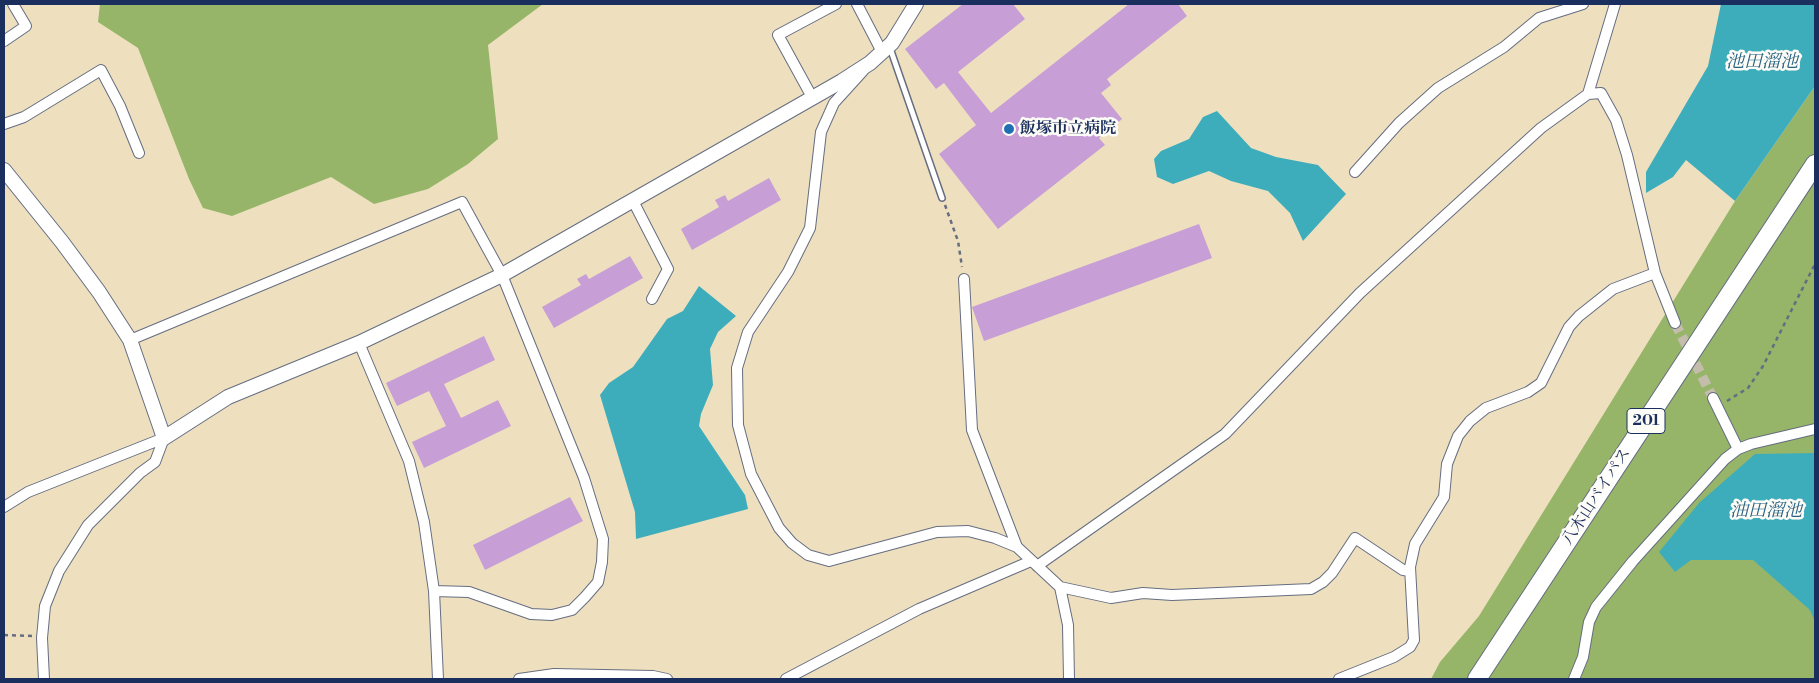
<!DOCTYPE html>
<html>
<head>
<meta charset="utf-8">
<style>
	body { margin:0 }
	#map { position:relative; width:1819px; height:683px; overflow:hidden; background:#eee0bf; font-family:"Libre Bodoni",serif }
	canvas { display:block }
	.frame { position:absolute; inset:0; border:5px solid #1b2f5e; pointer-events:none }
</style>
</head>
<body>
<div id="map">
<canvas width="1819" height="683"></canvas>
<div class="frame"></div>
</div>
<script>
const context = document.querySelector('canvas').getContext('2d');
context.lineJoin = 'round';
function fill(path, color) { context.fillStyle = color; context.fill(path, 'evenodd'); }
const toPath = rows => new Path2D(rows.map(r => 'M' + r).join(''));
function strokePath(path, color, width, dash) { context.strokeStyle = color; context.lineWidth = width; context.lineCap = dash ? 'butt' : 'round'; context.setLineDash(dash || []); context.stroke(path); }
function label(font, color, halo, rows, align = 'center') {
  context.font = font + ' "Libre Bodoni","Noto Serif JP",serif'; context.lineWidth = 5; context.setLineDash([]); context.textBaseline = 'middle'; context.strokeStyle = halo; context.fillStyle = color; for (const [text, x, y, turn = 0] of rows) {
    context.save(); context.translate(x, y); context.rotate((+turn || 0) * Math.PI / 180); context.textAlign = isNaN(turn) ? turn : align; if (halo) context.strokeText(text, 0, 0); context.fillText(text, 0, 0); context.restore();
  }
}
const forest = toPath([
	[100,4,543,4,488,45,498,139,468,164,428,189,374,204,331,177,232,216,203,208,189,179,138,48,98,22],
	[1815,86,1815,679,1431,679,1440,662,1479,616,1735,201]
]);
const water = toPath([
	[1721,4,1815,4,1815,86,1735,201,1686,160,1673,177,1646,193,1646,172,1708,66],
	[1217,111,1251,148,1276,157,1318,165,1346,194,1303,241,1290,213,1268,191,1231,181,1209,171,1173,184,1157,177,1154,159,1161,151,1189,139,1203,117],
	[699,286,736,316,718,332,710,349,713,385,701,414,699,426,745,495,748,509,636,539,635,512,600,395,609,383,633,367,667,319,683,311],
	[1815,453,1815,622,1810,610,1753,560,1691,560,1675,572,1659,552,1699,503,1755,454]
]);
const building = toPath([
	[963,4,1013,4,1025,19,958,72,991,113,1129,4,1178,4,1187,16,1107,79,1111,85,1101,93,1122,119,1099,138,1105,145,998,229,939,154,976,125,944,83,936,89,905,49],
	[769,178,781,200,692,250,681,229,719,207,715,200,725,195,728,201],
	[1199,224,1212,258,984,341,972,307],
	[630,256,643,278,554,328,542,307,581,285,577,279,586,274,589,279],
	[484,336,495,360,444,384,461,418,498,400,511,426,424,468,412,442,446,426,429,391,397,406,386,383],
	[570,497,583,521,485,570,473,545]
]);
const minorTunnel = toPath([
	[1675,323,1713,398]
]);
const path = toPath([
	[945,205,958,241,962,267],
	[1727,401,1748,388,1763,366,1815,264],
	[4,635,32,636]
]);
const service = toPath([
	[890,48,942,198]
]);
const minor = toPath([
	[857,4,882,52],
	[4,41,26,26,13,4],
	[863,71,834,103,821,132,810,228,788,272,748,332,737,368,738,425,751,474,779,528,792,543,808,555,829,561,937,532,968,531,995,538,1017,547,1060,587,1068,625,1069,679],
	[1588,94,1615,4],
	[812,97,778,35,836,4],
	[4,124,24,117,101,70,120,106,139,153],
	[1355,172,1399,123,1438,88,1504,47,1539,18,1583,4],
	[632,199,668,269,652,299],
	[964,279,972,430,1017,547],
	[130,340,462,202,502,275,584,478,603,539,602,562,598,582,585,597,572,610,552,615,531,614,469,592,434,591],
	[359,343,409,461,424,522,434,591,438,679],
	[1713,398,1738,449],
	[4,507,28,492,164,438],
	[1037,566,1225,434,1360,293,1541,128,1588,94,1601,93,1616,120,1627,155,1655,273,1675,323],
	[1060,587,1111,598,1143,593,1172,595,1311,589,1323,582,1332,573,1355,538,1403,570,1410,571],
	[44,679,42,638,45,606,59,571,88,525,140,473,155,462,164,438],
	[519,679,554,674,653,676,667,679],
	[786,679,919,609,1031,561],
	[1339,679,1394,657,1410,647,1414,640,1410,567,1415,544,1444,497,1447,464,1458,436,1470,421,1486,408,1528,392,1541,383,1569,327,1579,316,1613,289,1655,273],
	[1574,679,1583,657,1589,622,1596,607,1633,561,1725,459,1738,449,1751,444,1815,429]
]);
const tertiary = toPath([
	[4,170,62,242,99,292,130,340,164,438,228,397,359,343,502,275,842,81,870,63,892,43,916,4]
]);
const trunk = toPath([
	[1477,679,1815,164]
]);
const markers = [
	[1009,129,6,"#1f6fb2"]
];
const shields = [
	[1646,421,38]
];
const shieldNames = [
	["201",1646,421]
];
const poiNames = [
	["飯塚市立病院",1020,129]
];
const streetNames = [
	["八木山バイパス",1597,497,-57]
];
const waterNames = [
	["池田溜池",1762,63],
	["油田溜池",1766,512]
];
fill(forest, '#96b568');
fill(water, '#3eadbb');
fill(building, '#c79ed6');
strokePath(minorTunnel, '#c4bdac', 10, [10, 5]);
strokePath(service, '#656d80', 8);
strokePath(minor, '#656d80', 12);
strokePath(tertiary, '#656d80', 16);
strokePath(trunk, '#656d80', 20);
strokePath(path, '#656d80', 2.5, [4, 4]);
strokePath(service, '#fff', 5);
strokePath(minor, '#fff', 10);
strokePath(tertiary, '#fff', 14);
strokePath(trunk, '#fff', 18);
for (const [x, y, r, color] of markers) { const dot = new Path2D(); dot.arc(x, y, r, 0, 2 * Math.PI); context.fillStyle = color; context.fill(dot); strokePath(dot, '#fdfcf7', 2); }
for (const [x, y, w] of shields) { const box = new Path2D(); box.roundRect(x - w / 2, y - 12.5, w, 25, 4); context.fillStyle = '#fdfcf7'; context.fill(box); strokePath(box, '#1b2f5e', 1); }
label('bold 15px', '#1b2f5e', null, shieldNames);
label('bold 16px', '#1b2f5e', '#fdfcf7', poiNames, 'left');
label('16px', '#1b2f5e', '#fdfcf7', streetNames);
label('italic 18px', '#296183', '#fdfcf7', waterNames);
</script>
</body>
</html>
